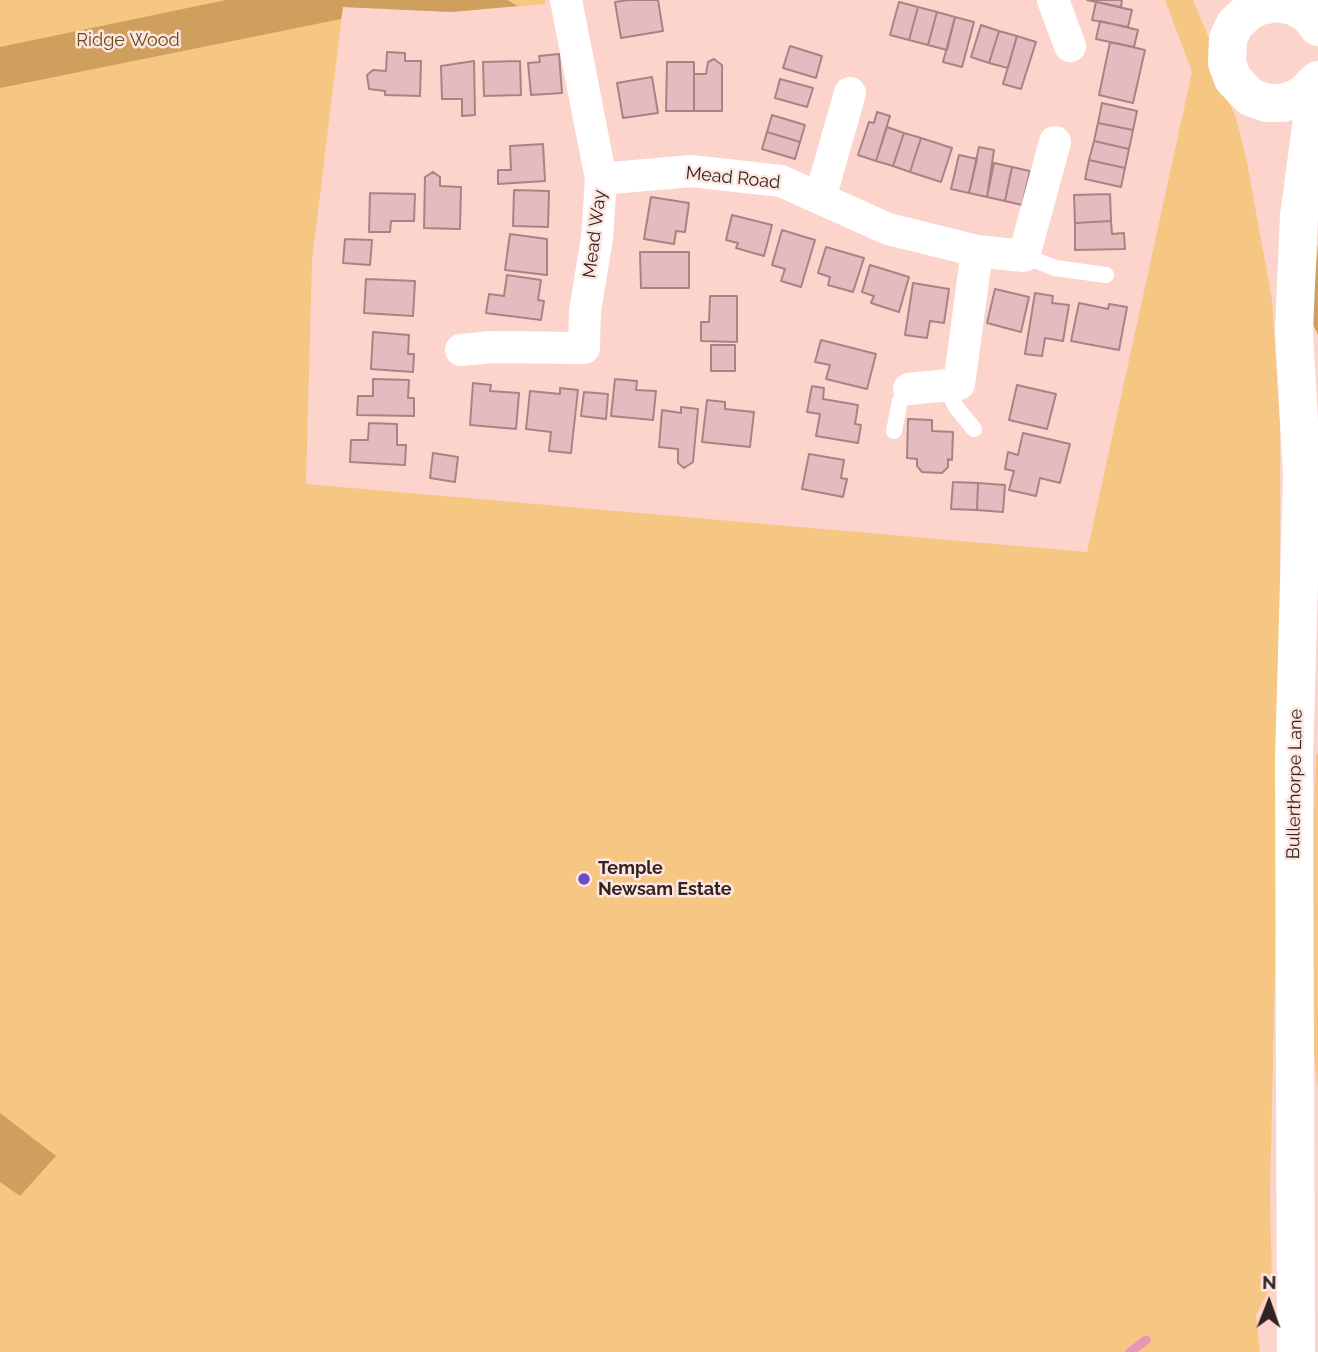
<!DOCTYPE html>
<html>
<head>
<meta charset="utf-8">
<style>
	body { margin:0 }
	#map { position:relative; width:1318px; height:1352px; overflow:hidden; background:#fcd4cb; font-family:Raleway,sans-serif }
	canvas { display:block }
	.north { position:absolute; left:1234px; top:1268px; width:70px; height:70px; -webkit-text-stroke:5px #fee6e0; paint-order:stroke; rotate:1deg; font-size:19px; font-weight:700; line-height:28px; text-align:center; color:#322320 }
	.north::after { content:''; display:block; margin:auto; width:24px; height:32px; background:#322320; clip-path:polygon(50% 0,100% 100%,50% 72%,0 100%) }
</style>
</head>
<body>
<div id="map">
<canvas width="1318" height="1352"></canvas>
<div class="north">N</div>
</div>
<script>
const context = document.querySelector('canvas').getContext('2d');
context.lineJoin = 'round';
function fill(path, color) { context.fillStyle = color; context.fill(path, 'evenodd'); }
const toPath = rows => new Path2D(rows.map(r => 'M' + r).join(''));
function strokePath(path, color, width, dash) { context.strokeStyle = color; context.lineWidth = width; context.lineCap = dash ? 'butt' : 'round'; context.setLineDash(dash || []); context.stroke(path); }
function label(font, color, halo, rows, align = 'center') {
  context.font = font + ' Raleway,sans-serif'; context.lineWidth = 5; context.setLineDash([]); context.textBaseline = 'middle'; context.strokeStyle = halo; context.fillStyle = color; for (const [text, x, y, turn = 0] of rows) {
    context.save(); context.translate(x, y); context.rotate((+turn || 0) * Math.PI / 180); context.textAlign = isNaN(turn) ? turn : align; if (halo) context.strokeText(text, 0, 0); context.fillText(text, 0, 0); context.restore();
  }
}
const green = toPath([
	[0,0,545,0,545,4,451,12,343,7,312,260,306,484,1087,552,1192,72,1165,0,1193,0,1209,38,1213,64,1236,118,1246,157,1272,300,1280,426,1280,746,1270,1195,1272,1285,1256,1315,1260,1352,0,1352],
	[1316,755,1318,755,1318,1089,1314,1053,1311,904]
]);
const forest = toPath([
	[226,0,507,0,518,6,451,12,343,7,341,19,0,88,0,47],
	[1318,244,1318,335,1311,320],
	[0,1113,56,1156,20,1196,0,1182]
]);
const stream = toPath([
	[1130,1352,1146,1340]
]);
const building = toPath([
	[628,0,658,0,663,31,621,38,615,2,628,0],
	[1087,0,1122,0,1121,7,1087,0],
	[899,2,918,7,909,40,890,35,899,2],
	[1096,2,1132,10,1128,27,1092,20,1096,2],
	[918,7,937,12,928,45,909,40,918,7],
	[937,12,955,17,947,50,928,45,937,12],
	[955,17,974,22,962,67,943,62,955,17],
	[1100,21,1138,30,1134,47,1096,39,1100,21],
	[981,25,999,31,989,63,971,57,981,25],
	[999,31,1017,36,1008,68,989,63,999,31],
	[1017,36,1036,42,1021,89,1003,84,1017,36],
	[1110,42,1145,50,1133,103,1099,95,1110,42],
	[790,46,822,56,816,78,783,68,790,46],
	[387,52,405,53,405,61,421,61,420,96,385,95,385,91,369,89,367,75,373,70,386,71,387,52],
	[559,54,562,93,531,95,528,63,540,62,539,56,559,54],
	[714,59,722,65,722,111,694,111,694,74,706,74,708,62,714,59],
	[474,61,475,115,462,116,462,99,442,99,441,66,474,61],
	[520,61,521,95,484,96,483,62,520,61],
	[667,62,694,62,694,111,666,111,667,62],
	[652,77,658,113,623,118,617,83,652,77],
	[780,79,813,88,807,107,775,98,780,79],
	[1102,103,1137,111,1133,130,1098,123,1102,103],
	[877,112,890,116,876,161,858,155,869,122,874,123,877,112],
	[772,115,805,125,800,142,767,132,772,115],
	[1098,123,1133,130,1129,149,1094,141,1098,123],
	[887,127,904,133,893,166,876,161,887,127],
	[767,132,800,142,795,159,762,149,767,132],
	[904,133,921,138,910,172,893,166,904,133],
	[921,138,952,148,941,182,910,172,921,138],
	[1094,141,1129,149,1125,168,1089,160,1094,141],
	[543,144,545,181,498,184,498,170,511,170,510,146,543,144],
	[979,147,994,150,987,197,969,193,979,147],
	[959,155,977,159,969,193,951,189,959,155],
	[1089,160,1125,168,1121,187,1085,179,1089,160],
	[994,163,1012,167,1005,201,987,197,994,163],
	[1012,167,1030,171,1022,205,1005,201,1012,167],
	[433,172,440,177,440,186,461,187,460,229,424,228,425,177,433,172],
	[514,190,549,191,548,227,513,226,514,190],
	[370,193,415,194,414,221,391,221,390,232,369,232,370,193],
	[1110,194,1111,221,1075,223,1074,195,1110,194],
	[651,197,689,203,685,232,676,231,674,244,644,239,651,197],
	[732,215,772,225,764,256,736,248,738,243,726,240,732,215],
	[1111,221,1112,234,1124,233,1125,249,1075,250,1075,223,1111,221],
	[782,230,815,240,801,287,781,281,785,269,772,265,782,230],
	[510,234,547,239,547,275,505,270,510,234],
	[345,239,372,240,370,265,343,263,345,239],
	[826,247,864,258,853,292,828,285,830,277,818,273,826,247],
	[640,252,689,252,689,288,641,288,640,252],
	[870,265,909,277,899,312,871,303,874,296,862,292,870,265],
	[507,275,541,280,538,300,544,301,541,320,486,313,489,294,504,296,507,275],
	[366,279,415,281,413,316,364,313,366,279],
	[913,283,949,289,944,323,930,321,927,338,905,335,913,283],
	[995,289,1029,297,1021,332,987,323,995,289],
	[1035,293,1053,296,1052,303,1069,305,1063,341,1045,338,1042,356,1025,354,1035,293],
	[710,296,737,296,737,342,701,341,701,322,709,322,710,296],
	[1079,303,1108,309,1109,304,1127,307,1119,350,1071,341,1079,303],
	[373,332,409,335,408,354,414,354,413,372,371,369,373,332],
	[821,340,876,354,867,389,826,379,830,365,815,362,821,340],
	[711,345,735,345,735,371,711,371,711,345],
	[373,379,409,380,408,398,414,398,414,416,357,415,358,396,373,396,373,379],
	[615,379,637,381,636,390,656,391,653,420,611,416,615,379],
	[473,383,491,385,490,391,519,393,516,429,470,425,473,383],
	[1017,385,1056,394,1047,429,1009,420,1017,385],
	[812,386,824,388,823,399,858,405,855,424,861,425,858,443,816,436,820,414,807,412,812,386],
	[560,388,578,390,571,453,549,451,551,432,526,429,530,391,560,394,560,388],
	[584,392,608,394,606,419,581,416,584,392],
	[707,400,725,402,725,409,754,412,750,447,702,442,707,400],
	[681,407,698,409,693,462,684,468,678,463,678,449,659,447,662,410,681,413,681,407],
	[908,419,932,420,932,431,953,432,952,460,948,459,948,467,942,473,922,472,917,466,917,459,907,458,908,419],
	[369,423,397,424,397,445,406,445,405,465,350,462,351,440,368,440,369,423],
	[1023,433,1070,444,1060,483,1040,478,1036,496,1009,490,1014,471,1005,469,1008,452,1018,455,1023,433],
	[433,453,458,457,455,482,430,478,433,453],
	[809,454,844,460,841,478,847,479,843,497,802,489,809,454],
	[953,482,978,483,977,510,951,509,953,482],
	[978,483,1005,485,1003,512,977,510,978,483]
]);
const service = toPath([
	[1024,256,1055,268,1106,275],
	[945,385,956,407,974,429],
	[894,431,900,401,909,389]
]);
const minor = toPath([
	[1053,0,1070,46],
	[601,179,691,171,781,181,888,229,977,251,1024,256,1055,142],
	[820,198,850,93],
	[461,350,491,347,584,348,585,311,597,238,601,179,566,0],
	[909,389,959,384,977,251]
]);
const tertiary = toPath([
	[1318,27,1309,15,1293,6,1277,3,1260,6,1248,12,1235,24,1228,39,1227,63,1233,79,1250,97,1267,103,1283,103,1300,97,1318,80],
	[1296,1352,1294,760,1302,475,1294,331,1299,216,1317,83]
]);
const markers = [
	[584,879,7,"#6c4cc5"]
];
const parkNames = [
	["Ridge Wood",128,41]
];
const streetNames = [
	["Mead Road",733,178,6],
	["Mead Way",595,234,-83],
	["Bullerthorpe Lane",1295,784,-89]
];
const poiNames = [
	["Temple",598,869],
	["Newsam Estate",598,890]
];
fill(green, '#f6c683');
fill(forest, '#ce9f5d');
strokePath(stream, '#e597b8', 9);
fill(building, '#e4bcbf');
strokePath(building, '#a88386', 2);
strokePath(service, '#fff', 16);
strokePath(minor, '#fff', 32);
strokePath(tertiary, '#fff', 38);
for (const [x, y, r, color] of markers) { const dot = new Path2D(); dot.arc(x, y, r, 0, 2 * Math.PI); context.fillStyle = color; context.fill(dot); strokePath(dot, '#fee6e0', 2.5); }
label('18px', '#694916', '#fee6e0', parkNames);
label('18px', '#322320', '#fee6e0', streetNames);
label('bold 18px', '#322320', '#fee6e0', poiNames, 'left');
</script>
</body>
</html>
